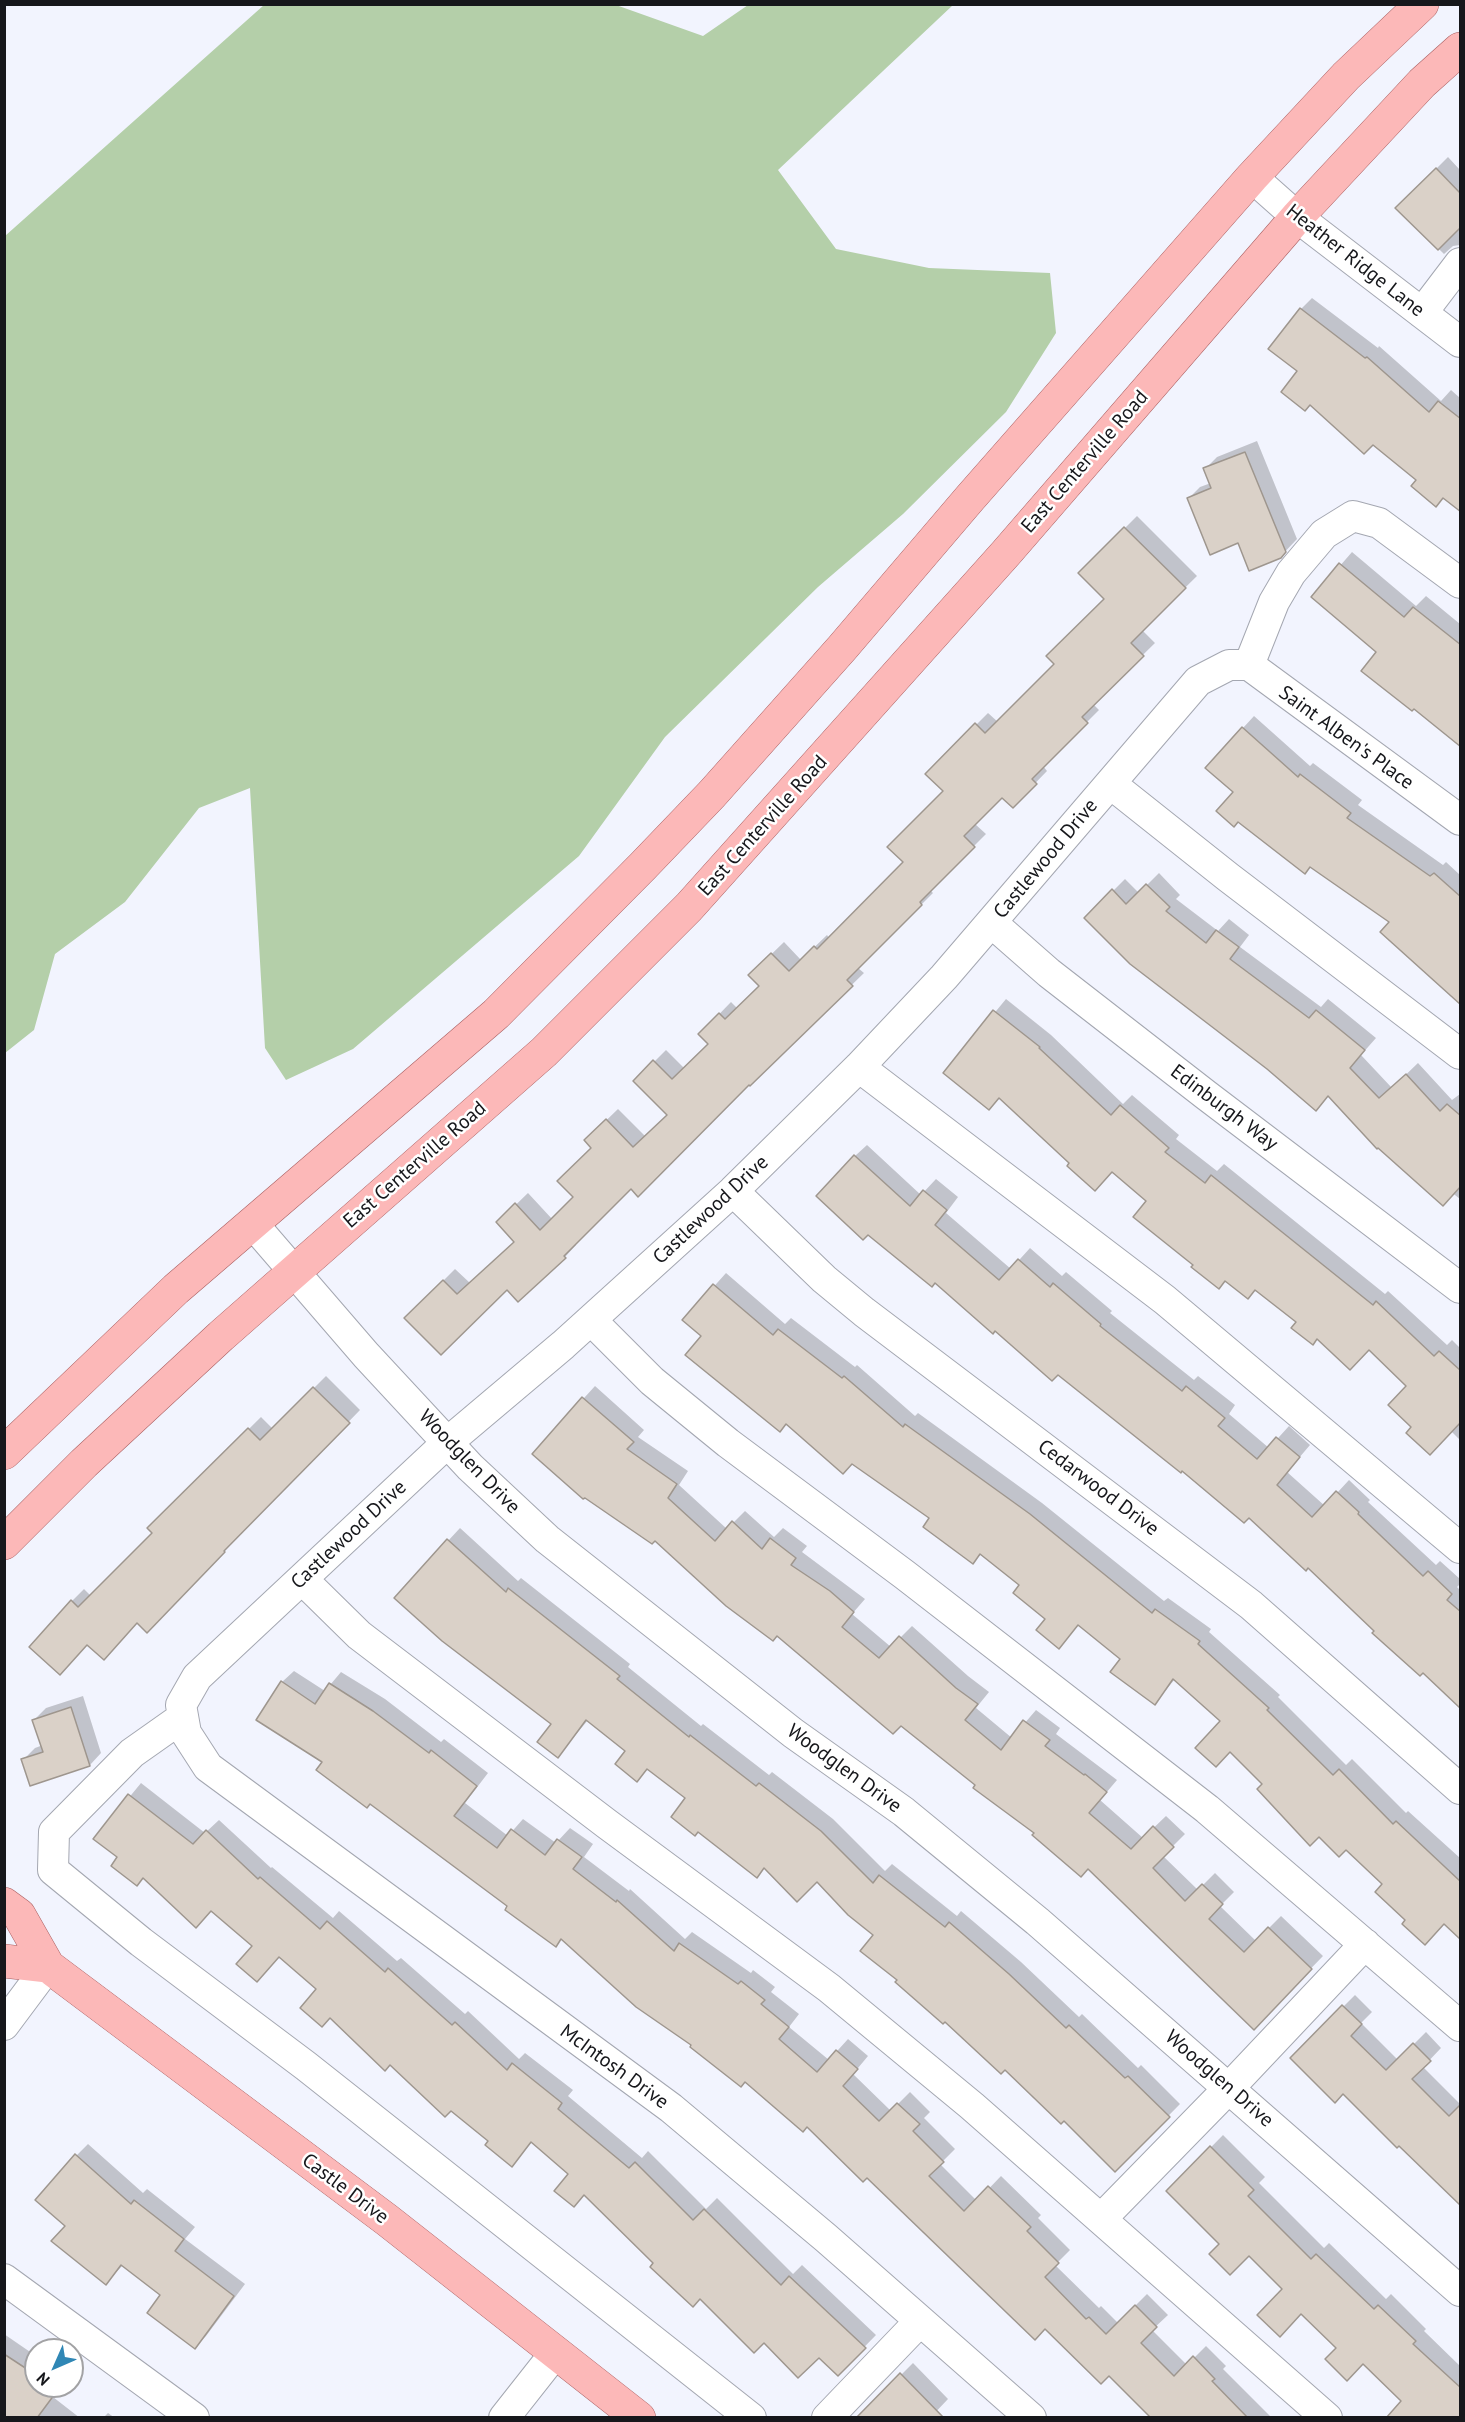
<!DOCTYPE html>
<html>
<head>
<meta charset="utf-8">
<style>
	body { margin:0 }
	#map { position:relative; width:1465px; height:2422px; overflow:hidden; background:#f2f4fe; font-family:"PT Sans",sans-serif }
	canvas { display:block }
	.frame { position:absolute; inset:0; border:6px solid #16171b; pointer-events:none }
	.north { position:absolute; left:24px; top:2338px; width:60px; height:60px; box-sizing:border-box; background:#fff; border:2px solid #a2a2a4; border-radius:50%; rotate:225deg; font-size:16px; font-weight:700; line-height:24px; text-align:center; color:#16171b }
	.north::after { content:''; display:block; margin:auto; width:21px; height:27px; background:#3087b5; clip-path:polygon(50% 0,100% 100%,50% 72%,0 100%) }
</style>
</head>
<body>
<div id="map">
<canvas width="1465" height="2422"></canvas>
<div class="frame"></div>
<div class="north">N</div>
</div>
<script>
const context = document.querySelector('canvas').getContext('2d');
context.lineJoin = 'round';
function fill(path, color) { context.fillStyle = color; context.fill(path, 'evenodd'); }
const toPath = rows => new Path2D(rows.map(r => 'M' + r).join(''));
function strokePath(path, color, width, dash) { context.strokeStyle = color; context.lineWidth = width; context.lineCap = dash ? 'butt' : 'round'; context.setLineDash(dash || []); context.stroke(path); }
function label(font, color, halo, rows, align = 'center') {
  context.font = font + ' "PT Sans",sans-serif'; context.lineWidth = 5; context.setLineDash([]); context.textBaseline = 'middle'; context.strokeStyle = halo; context.fillStyle = color; for (const [text, x, y, turn = 0] of rows) {
    context.save(); context.translate(x, y); context.rotate((+turn || 0) * Math.PI / 180); context.textAlign = isNaN(turn) ? turn : align; if (halo) context.strokeText(text, 0, 0); context.fillText(text, 0, 0); context.restore();
  }
}
const green = toPath([
	[264,5,616,5,703,36,748,5,953,5,778,170,836,249,929,268,1050,273,1056,333,1006,412,903,514,818,587,665,737,579,856,353,1049,286,1080,265,1048,250,788,199,808,125,902,55,954,34,1030,5,1053,5,236]
]);
const shadow = toPath([
	[1448,157,1460,170,1460,245,1453,246,1444,254,1397,208],
	[1312,298,1378,348,1379,346,1441,401,1451,390,1460,398,1460,510,1418,480,1299,371,1301,309],
	[1257,441,1297,539,1280,557,1189,498,1200,487,1211,483,1205,469,1217,457],
	[1137,516,1197,576,1142,630,1155,643,1093,704,1099,710,1043,766,1047,771,1013,806,1002,796,975,824,986,834,930,890,933,893,858,968,864,973,750,1084,749,1083,631,1187,575,1243,576,1245,565,1257,507,1288,406,1318,455,1269,470,1283,515,1241,498,1222,528,1193,553,1220,575,1197,593,1148,586,1140,618,1109,646,1137,669,1115,635,1081,666,1050,685,1069,710,1044,700,1034,731,1002,738,1009,761,986,750,975,784,942,801,960,827,935,829,938,905,862,945,791,927,774,988,713,998,722,1056,664,1106,599,1080,573],
	[1352,552,1416,606,1426,596,1460,624,1460,743,1378,652,1313,597],
	[1254,716,1310,766,1313,763,1362,800,1358,805,1443,865,1446,862,1460,875,1460,1003,1391,922,1235,792,1243,728],
	[1159,873,1180,895,1176,899,1218,931,1229,919,1249,935,1240,947,1321,1007,1328,999,1376,1038,1361,1055,1392,1088,1418,1063,1452,1100,1460,1094,1460,1199,1329,1095,1086,918,1125,879,1139,893],
	[1006,999,1051,1035,1123,1104,1132,1095,1179,1135,1176,1139,1217,1171,1224,1164,1385,1294,1388,1291,1447,1345,1452,1340,1460,1348,1460,1440,1451,1431,1414,1427,1409,1386,1370,1348,1298,1322,1256,1289,1226,1280,1195,1265,1148,1201,1113,1170,1071,1163,1000,1097,989,1108,945,1073],
	[867,1145,921,1195,936,1179,958,1197,946,1213,1011,1269,1030,1248,1062,1276,1066,1272,1112,1311,1110,1313,1194,1380,1198,1376,1235,1405,1229,1414,1269,1448,1289,1426,1310,1445,1287,1472,1325,1506,1349,1480,1370,1500,1368,1502,1436,1565,1440,1561,1460,1579,1460,1584,1457,1587,1460,1590,1460,1706,1308,1566,1306,1569,855,1156],
	[726,1273,785,1324,791,1318,855,1367,857,1365,915,1416,918,1413,1042,1503,1164,1601,1168,1598,1211,1629,1209,1632,1280,1695,1278,1697,1346,1765,1352,1759,1406,1813,1408,1811,1460,1858,1460,1938,1445,1923,1407,1920,1384,1884,1346,1848,1264,1784,1222,1721,1175,1679,1155,1703,1122,1658,1079,1624,1059,1647,1047,1619,1021,1585,982,1553,973,1562,931,1518,684,1320],
	[326,1376,360,1410,195,1580,138,1621,115,1647,72,1601,84,1589,91,1596,154,1533,149,1528,261,1417,273,1429],
	[595,1386,644,1430,638,1437,688,1471,679,1485,727,1529,745,1511,774,1537,783,1528,807,1546,802,1552,865,1599,852,1614,891,1647,912,1626,968,1676,989,1692,976,1708,1012,1738,1036,1710,1060,1728,1056,1734,1117,1780,1100,1800,1143,1838,1166,1816,1185,1834,1163,1856,1198,1890,1215,1873,1234,1892,1220,1906,1256,1941,1281,1916,1323,1956,1265,2016,1088,1867,1036,1833,901,1724,778,1634,655,1539,534,1453],
	[460,1528,518,1581,521,1578,630,1664,628,1667,701,1726,703,1724,769,1775,772,1772,833,1819,885,1871,892,1864,957,1916,961,1911,1021,1962,1079,2017,1082,2014,1138,2068,1141,2065,1180,2104,1115,2170,1064,2119,900,1980,875,1935,817,1880,765,1867,756,1876,687,1798,648,1768,636,1780,627,1751,588,1720,558,1756,553,1724,396,1597],
	[294,1671,325,1691,341,1672,385,1699,441,1742,444,1739,488,1773,465,1803,508,1836,523,1819,556,1843,570,1828,593,1844,584,1857,629,1891,630,1889,685,1939,692,1932,751,1973,753,1970,775,1987,771,1992,799,2014,789,2027,829,2060,848,2039,868,2056,853,2074,891,2111,910,2092,930,2112,924,2118,955,2149,940,2164,977,2201,1001,2176,1041,2215,1038,2218,1070,2250,1055,2265,1099,2308,1101,2306,1118,2323,1147,2294,1168,2315,1152,2330,1187,2365,1206,2346,1226,2366,1223,2369,1272,2418,1153,2418,1109,2373,1045,2327,808,2126,693,2045,562,1938,555,1945,509,1906,324,1762,282,1682],
	[83,1696,101,1753,90,1765,23,1760,35,1748,43,1745,34,1720,46,1708],
	[141,1783,205,1833,219,1820,271,1868,272,1867,333,1918,339,1911,397,1961,401,1958,465,2014,468,2011,519,2059,525,2053,573,2090,568,2096,642,2158,648,2151,706,2209,717,2198,793,2274,802,2265,876,2335,838,2374,819,2355,764,2341,655,2263,571,2174,532,2142,512,2165,491,2141,280,1956,254,1945,211,1909,144,1877,95,1839],
	[1355,1995,1372,2012,1361,2023,1398,2060,1426,2032,1441,2048,1423,2067,1460,2104,1460,2193,1343,2092,1292,2058],
	[1223,2135,1265,2177,1259,2183,1324,2248,1329,2243,1386,2299,1391,2294,1426,2329,1424,2331,1460,2366,1460,2418,1403,2401,1363,2362,1338,2348,1249,2253,1221,2244,1168,2191],
	[88,2144,143,2193,147,2189,195,2227,185,2239,245,2284,206,2336,195,2347,162,2295,123,2265,106,2283,67,2225,76,2156],
	[4,2334,36,2356,36,2386,62,2386,53,2397,80,2418,4,2418],
	[913,2363,948,2399,930,2418,858,2418],
	[108,2413,115,2418,103,2418]
]);
const building = toPath([
	[1436,168,1461,194,1461,227,1438,250,1395,208,1436,168],
	[1300,308,1365,358,1367,357,1429,412,1438,401,1461,419,1461,512,1443,498,1436,507,1411,486,1416,480,1373,445,1364,454,1310,405,1305,411,1281,392,1297,371,1268,349,1300,308],
	[1245,452,1286,552,1281,558,1249,571,1238,543,1210,555,1187,498,1211,488,1203,468,1245,452],
	[1124,527,1186,588,1131,643,1144,656,1082,717,1088,723,1032,779,1037,784,1013,808,1002,798,964,836,975,847,920,902,922,905,847,980,853,986,750,1086,749,1085,638,1197,631,1189,564,1256,566,1258,518,1302,507,1290,441,1355,404,1318,443,1280,457,1294,514,1242,496,1222,515,1203,540,1230,573,1197,557,1181,591,1148,584,1140,606,1119,633,1147,667,1115,633,1081,653,1060,672,1079,708,1044,698,1034,719,1013,725,1019,759,986,748,975,771,953,789,971,814,946,817,949,903,862,887,847,943,791,925,774,975,723,985,733,1054,664,1046,656,1104,599,1078,573,1124,527],
	[1339,563,1404,617,1413,607,1461,645,1461,747,1414,709,1412,711,1361,671,1376,652,1311,597,1339,563],
	[1242,727,1298,777,1300,774,1351,813,1347,818,1430,876,1434,873,1461,897,1461,1005,1380,932,1389,922,1310,867,1305,874,1238,822,1234,827,1216,811,1233,792,1205,768,1242,727],
	[1146,884,1170,907,1166,911,1206,943,1216,930,1239,947,1230,959,1309,1018,1316,1010,1365,1050,1350,1068,1379,1098,1406,1074,1440,1111,1447,1104,1461,1116,1461,1186,1443,1206,1378,1148,1377,1149,1328,1096,1316,1111,1267,1069,1130,964,1084,918,1112,889,1126,904,1146,884],
	[993,1010,1040,1047,1039,1048,1111,1115,1120,1105,1169,1148,1165,1152,1205,1183,1211,1175,1373,1305,1376,1301,1434,1356,1439,1351,1461,1371,1461,1422,1430,1455,1406,1433,1411,1427,1388,1405,1406,1386,1369,1350,1350,1370,1317,1339,1313,1345,1291,1328,1296,1322,1255,1290,1248,1299,1225,1281,1219,1289,1191,1267,1193,1265,1133,1217,1146,1201,1112,1172,1095,1191,1067,1166,1069,1163,999,1098,989,1110,943,1073,993,1010],
	[854,1155,910,1206,923,1190,947,1210,935,1225,999,1280,1018,1259,1050,1287,1053,1283,1101,1324,1100,1326,1182,1391,1186,1386,1225,1418,1218,1426,1257,1459,1276,1437,1300,1457,1277,1485,1312,1517,1336,1491,1359,1512,1358,1514,1423,1576,1428,1571,1452,1594,1447,1600,1461,1612,1461,1709,1423,1673,1420,1676,1372,1633,1374,1631,1308,1568,1306,1571,1249,1518,1244,1523,1182,1471,1181,1473,1058,1375,1052,1381,995,1331,993,1334,935,1283,932,1287,868,1235,863,1240,816,1196,854,1155],
	[713,1284,773,1335,778,1329,842,1378,844,1376,903,1427,905,1424,1030,1514,1152,1613,1155,1609,1200,1641,1198,1644,1269,1708,1267,1710,1333,1775,1339,1769,1393,1824,1396,1821,1461,1882,1461,1940,1444,1924,1425,1945,1402,1924,1405,1920,1375,1892,1382,1884,1346,1850,1339,1857,1319,1837,1310,1846,1257,1789,1262,1784,1230,1752,1216,1767,1195,1748,1220,1721,1173,1679,1155,1705,1110,1672,1120,1659,1078,1625,1059,1649,1036,1630,1045,1619,1013,1593,1019,1585,980,1554,973,1564,923,1527,929,1518,852,1464,843,1474,786,1424,780,1432,685,1355,701,1336,682,1320,713,1284],
	[313,1387,350,1423,224,1551,225,1552,147,1633,137,1623,104,1660,87,1645,60,1675,29,1647,71,1600,78,1607,152,1533,147,1528,248,1428,260,1440,313,1387],
	[582,1397,634,1442,627,1449,677,1484,668,1498,715,1541,732,1521,762,1549,770,1538,796,1558,791,1565,830,1591,854,1612,842,1627,879,1658,899,1636,956,1688,978,1704,965,1720,1001,1750,1023,1720,1050,1740,1045,1746,1084,1775,1085,1774,1107,1792,1089,1813,1131,1849,1153,1826,1174,1847,1153,1868,1185,1901,1202,1884,1223,1904,1209,1919,1244,1952,1268,1927,1312,1969,1254,2030,1088,1869,1081,1877,1032,1835,1034,1833,973,1788,975,1785,901,1726,893,1734,777,1636,773,1641,726,1606,655,1541,652,1544,585,1498,583,1499,532,1454,582,1397],
	[447,1539,506,1592,508,1588,620,1676,617,1679,689,1737,690,1735,756,1786,759,1783,821,1831,873,1883,879,1875,945,1927,949,1922,1009,1974,1066,2028,1069,2025,1125,2078,1128,2076,1170,2117,1115,2172,1064,2121,1061,2124,1005,2070,1001,2074,945,2022,943,2024,895,1982,897,1980,860,1951,873,1935,848,1915,817,1882,797,1902,764,1868,757,1878,698,1832,695,1836,671,1817,685,1798,647,1769,637,1782,615,1764,625,1751,586,1720,558,1758,537,1742,551,1724,442,1641,394,1598,447,1539],
	[281,1681,315,1704,329,1683,373,1711,429,1753,431,1750,477,1786,454,1816,497,1848,511,1829,545,1855,557,1839,582,1857,573,1869,616,1902,617,1900,674,1951,679,1943,738,1984,741,1981,765,2000,761,2004,789,2027,779,2039,817,2072,836,2050,858,2069,843,2086,879,2121,897,2103,920,2124,913,2131,944,2162,929,2176,964,2211,988,2186,1031,2227,1027,2231,1059,2263,1045,2277,1086,2319,1089,2317,1106,2334,1135,2305,1157,2327,1141,2343,1174,2376,1193,2356,1215,2379,1212,2381,1248,2418,1151,2418,1109,2376,1101,2384,1045,2329,1035,2340,867,2178,863,2182,807,2127,803,2132,745,2082,741,2087,690,2047,691,2045,636,2007,561,1939,556,1947,505,1910,507,1906,370,1804,367,1808,316,1770,322,1762,256,1720,281,1681],
	[71,1707,90,1766,30,1786,21,1759,43,1752,32,1720,71,1707],
	[128,1794,193,1844,206,1830,258,1879,260,1877,320,1929,327,1921,385,1972,388,1968,452,2025,455,2022,507,2070,512,2063,562,2103,558,2109,629,2168,635,2162,693,2220,704,2209,781,2285,789,2276,866,2348,838,2376,819,2358,798,2378,764,2343,754,2353,700,2299,693,2307,650,2267,653,2263,584,2195,574,2207,554,2191,568,2174,531,2142,512,2167,485,2145,488,2141,451,2111,445,2117,390,2065,385,2071,330,2018,322,2027,300,2008,316,1989,279,1957,257,1982,236,1964,252,1946,211,1911,196,1928,143,1878,137,1886,111,1866,117,1857,93,1839,128,1794],
	[1342,2005,1362,2024,1351,2036,1386,2070,1413,2043,1431,2061,1412,2079,1449,2116,1461,2104,1461,2206,1399,2146,1397,2148,1343,2094,1335,2103,1290,2058,1342,2005],
	[1210,2146,1254,2190,1248,2196,1311,2259,1316,2254,1374,2309,1378,2305,1416,2341,1413,2344,1461,2388,1461,2418,1386,2418,1401,2401,1363,2364,1347,2381,1325,2359,1336,2348,1301,2314,1280,2337,1257,2315,1282,2289,1249,2256,1230,2275,1209,2254,1219,2244,1166,2191,1210,2146],
	[75,2154,131,2204,134,2200,184,2239,175,2251,234,2296,195,2349,147,2313,160,2295,121,2265,106,2285,51,2241,65,2226,35,2200,75,2154],
	[4,2354,36,2375,36,2386,50,2386,57,2391,37,2418,4,2418,4,2354],
	[900,2373,944,2418,856,2418,900,2373]
]);
const minor = toPath([
	[1252,177,1297,217,1460,342],
	[1422,313,1460,263],
	[1249,665,1274,602,1291,573,1324,534,1353,516,1379,523,1460,583],
	[1111,784,1228,877,1460,1054],
	[992,923,1049,973,1206,1095,1460,1288],
	[859,1067,1165,1300,1460,1548],
	[733,1191,824,1279,864,1312,1251,1605,1460,1789],
	[253,1224,366,1355,470,1467,547,1539,793,1733,904,1812,1037,1921,1460,2291],
	[591,1320,652,1381,728,1443,905,1575,1207,1809,1460,2026],
	[302,1579,359,1635,607,1824,829,1988,972,2106,1327,2418],
	[183,1717,132,1753,54,1832,53,1870,141,1942,306,2066,751,2418],
	[4,2025,48,1966],
	[1102,2218,1229,2088,1365,1944],
	[4,2279,194,2418],
	[504,2418,556,2352],
	[827,2418,920,2321],
	[1031,2418,826,2238,671,2108,208,1767,186,1733,181,1705,197,1677,448,1442,563,1345,733,1191,859,1067,944,977,1198,681,1229,665,1249,665,1460,820]
]);
const major = toPath([
	[4,1453,176,1289,496,1014,643,866,712,794,842,648,970,498,1252,177,1346,76,1422,4],
	[4,1543,84,1463,221,1336,544,1052,689,907,1006,553,1297,217,1422,83,1460,49],
	[4,1904,19,1915,48,1966,387,2220,639,2418],
	[4,1961,48,1966]
]);
const streetNames = [
	["Heather Ridge Lane",1355,261,38],
	["East Centerville Road",1085,462,-49],
	["Saint Alben's Place",1346,738,36],
	["East Centerville Road",763,826,-48],
	["Castlewood Drive",1046,859,-50],
	["Edinburgh Way",1224,1108,37],
	["East Centerville Road",415,1165,-41],
	["Castlewood Drive",711,1210,-43],
	["Woodglen Drive",469,1462,46],
	["Cedarwood Drive",1098,1488,37],
	["Castlewood Drive",349,1535,-43],
	["Woodglen Drive",844,1769,36],
	["McIntosh Drive",614,2067,36],
	["Woodglen Drive",1219,2079,41],
	["Castle Drive",345,2189,37]
];
fill(green, '#b4cfa9');
fill(shadow, '#0003');
fill(building, '#dad1c8');
strokePath(building, '#9e968e', 1.5);
strokePath(minor, '#a4a7b1', 32);
strokePath(major, '#aa6062', 34);
strokePath(minor, '#fff', 30);
strokePath(major, '#fcb8b8', 33);
label('20px', '#16171b', '#fff', streetNames);
</script>
</body>
</html>
